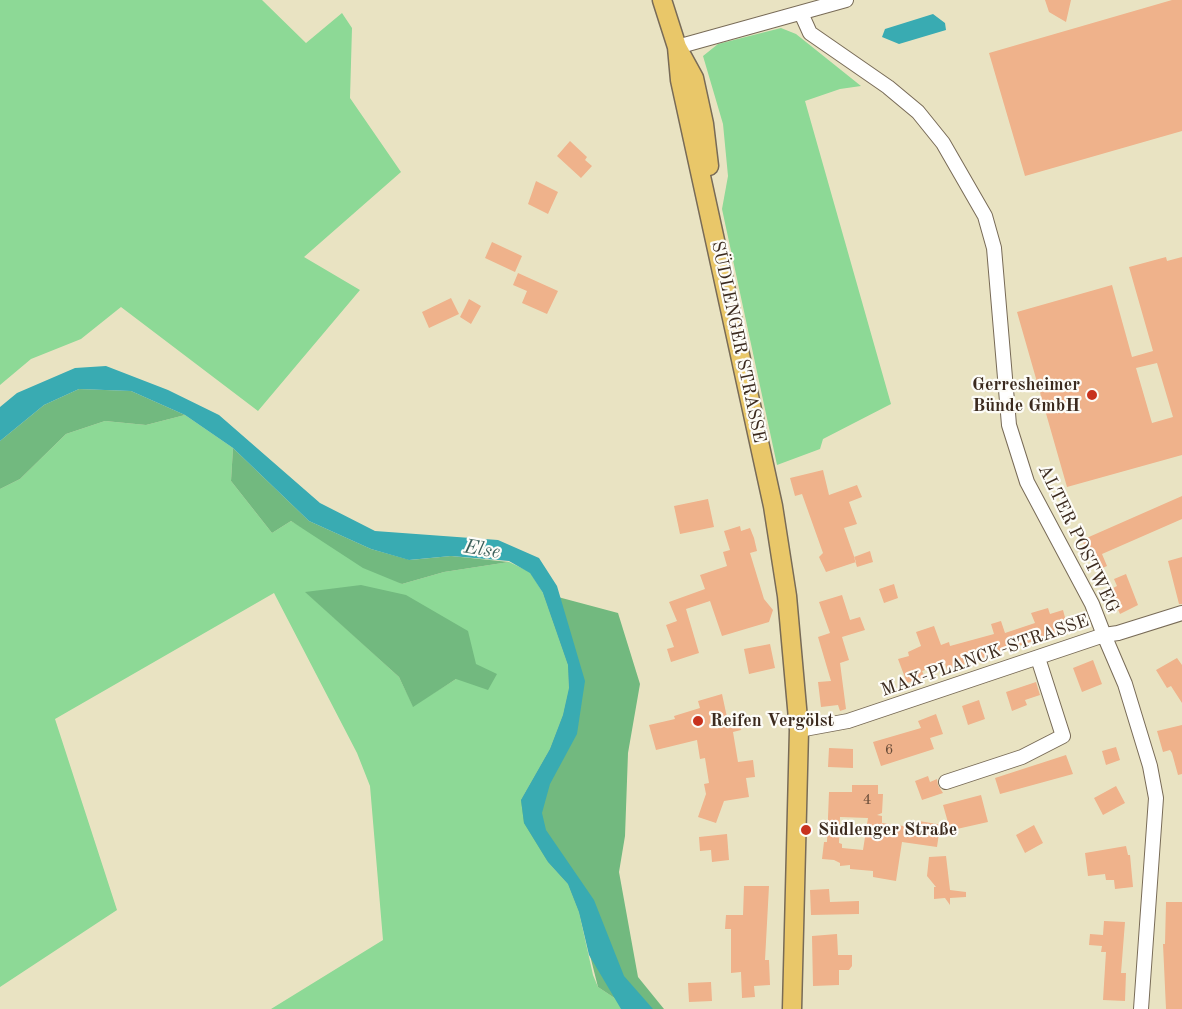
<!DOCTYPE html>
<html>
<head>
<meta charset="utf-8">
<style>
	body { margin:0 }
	canvas { display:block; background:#e9e3c2 }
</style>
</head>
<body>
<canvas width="1182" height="1009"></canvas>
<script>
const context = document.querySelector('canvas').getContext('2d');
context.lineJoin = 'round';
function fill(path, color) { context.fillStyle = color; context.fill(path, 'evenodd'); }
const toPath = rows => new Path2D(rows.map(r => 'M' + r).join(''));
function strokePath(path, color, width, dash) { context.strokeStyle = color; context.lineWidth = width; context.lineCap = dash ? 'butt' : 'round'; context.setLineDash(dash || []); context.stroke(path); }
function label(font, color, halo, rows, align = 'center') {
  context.font = font + ' "Old Standard TT",serif'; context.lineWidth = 4.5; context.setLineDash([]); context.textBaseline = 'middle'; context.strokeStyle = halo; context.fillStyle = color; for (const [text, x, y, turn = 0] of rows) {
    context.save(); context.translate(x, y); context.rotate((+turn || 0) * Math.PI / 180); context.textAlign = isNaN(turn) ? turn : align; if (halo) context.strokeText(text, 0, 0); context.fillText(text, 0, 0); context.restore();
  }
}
const green = toPath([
	[0,0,262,0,306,43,342,13,352,28,350,98,401,172,304,257,360,290,258,411,121,307,81,339,31,359,0,385],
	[781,28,796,34,861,86,840,89,805,101,891,404,823,439,820,449,777,465,722,209,728,176,723,124,703,56,718,44],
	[185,415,233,448,231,481,272,533,291,521,402,584,444,572,509,562,530,572,543,593,568,665,569,689,563,715,550,749,521,800,548,862,568,884,579,912,593,975,598,987,616,999,621,1009,271,1009,383,940,370,786,357,753,274,593,55,719,117,910,0,987,0,489,20,479,66,434,105,421,146,425],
	[306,592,456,679,413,706,399,677]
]);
const forest = toPath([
	[79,389,131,391,185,415,146,425,105,421,66,434,20,479,0,489,0,441,44,405],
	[233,448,309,521,371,549,410,560,451,556,509,562,444,572,402,584,363,568,291,521,272,533,231,481],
	[361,585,406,595,468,631,476,664,497,674,488,690,456,679,413,707,399,677,305,592],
	[543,593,618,613,640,684,628,753,625,836,619,872,638,977,664,1009,621,1009,616,999,598,987,579,912,568,884,548,862,524,823,521,800,550,749,563,715,569,689,568,665]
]);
const water = toPath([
	[933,14,945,23,946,30,899,44,882,37,885,29],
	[106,366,168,390,219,415,320,503,375,531,498,540,539,558,557,586,585,681,577,734,550,784,542,813,546,830,594,900,624,976,653,1009,621,1009,589,955,579,912,568,884,548,862,524,823,521,800,550,749,563,715,569,688,568,665,543,593,530,573,509,561,451,556,409,560,371,549,309,521,233,448,185,415,131,391,79,389,44,405,0,441,0,407,17,393,75,368]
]);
const building = toPath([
	[1045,0,1071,0,1066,22,1049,12],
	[1172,0,1182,0,1182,131,1025,176,989,53],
	[570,141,587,157,585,160,592,166,581,178,557,156],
	[536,181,558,192,548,214,528,204],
	[492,242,522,256,515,272,485,258],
	[1166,257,1167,261,1182,257,1182,455,1067,487,1017,312,1112,285,1132,357,1153,351,1129,267],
	[1157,363,1173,417,1152,423,1136,368],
	[518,273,558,291,547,314,522,303,527,291,513,285],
	[451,298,459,314,429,328,422,312],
	[469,299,481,306,471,324,460,317],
	[823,470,829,495,857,485,862,497,849,502,857,524,844,528,856,562,826,572,819,557,823,553,802,494,795,496,790,478],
	[1182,496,1182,519,1102,554,1107,566,1096,571,1082,540],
	[708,499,714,527,680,534,674,506],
	[740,526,741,531,750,528,754,538,757,551,750,553,764,599,773,610,769,622,722,636,710,601,686,609,699,653,671,662,667,649,674,647,666,625,677,621,669,602,705,589,700,575,727,566,723,552,730,550,724,531],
	[870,551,873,562,857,567,854,557],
	[1182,557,1182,604,1179,604,1168,561],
	[1126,574,1138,605,1120,614,1109,590,1117,586,1114,579],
	[894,584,898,598,884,603,879,589],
	[842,595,850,620,860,617,865,630,842,637,849,660,840,663,846,709,840,711,838,705,821,707,818,682,831,681,818,637,830,633,819,602],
	[1048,608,1050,614,1063,610,1066,621,1054,625,1057,633,947,670,945,663,922,671,925,677,907,683,898,659,909,656,908,652,921,646,916,632,934,626,941,645,949,642,950,646,994,634,991,624,1001,621,1005,633,1035,623,1031,613],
	[770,644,775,668,749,674,744,649],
	[1177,658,1182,665,1182,703,1171,686,1167,688,1156,670],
	[1093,660,1102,684,1082,692,1073,668],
	[1036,682,1040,695,1025,700,1027,705,1012,711,1006,692],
	[722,694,728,722,739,719,741,730,733,732,738,762,753,760,755,777,746,778,749,797,724,801,716,823,698,817,706,794,704,784,709,783,705,758,700,759,697,740,656,750,649,725,675,719,674,716,700,708,698,701],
	[979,700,985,719,968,725,962,706],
	[936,714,943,734,930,738,934,749,881,766,873,742,921,728,918,721],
	[1182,725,1182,774,1178,775,1172,753,1170,750,1163,752,1157,731],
	[1116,747,1120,760,1106,765,1102,751],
	[829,748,853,749,853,768,828,767],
	[1066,755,1073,774,1000,794,995,778],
	[928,776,930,782,937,779,938,785,943,793,922,800,915,781],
	[852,785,878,785,878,794,883,794,882,813,877,815,882,816,882,823,918,828,919,821,949,826,943,805,981,795,988,822,939,833,937,847,902,842,896,881,873,877,873,871,850,869,850,865,840,866,840,863,834,860,822,859,824,842,827,842,829,792,852,792],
	[840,817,868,818,863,850,842,848,842,844,839,843],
	[1116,786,1125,803,1103,815,1094,798],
	[1034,825,1043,843,1025,853,1016,835],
	[727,834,729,860,712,862,711,850,700,851,699,837],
	[1126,846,1128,855,1130,855,1133,887,1115,889,1114,880,1106,880,1105,874,1088,876,1085,853],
	[946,856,950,890,966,892,966,897,950,898,950,905,945,898,934,899,934,887,936,887,927,876,929,857],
	[744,886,769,886,765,960,769,960,770,985,754,986,755,997,742,998,741,972,731,973,731,929,725,929,726,915,743,915],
	[829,889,830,902,859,901,859,914,811,915,810,890],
	[1166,902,1182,902,1182,1009,1166,1009,1163,944,1165,944],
	[1104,921,1125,922,1121,973,1126,973,1125,1001,1103,1000,1106,952,1101,952,1102,946,1089,945,1090,934,1103,935],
	[837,934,838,955,852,955,852,966,849,970,839,970,839,985,813,986,812,936],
	[711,982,712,1001,689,1002,688,983]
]);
const minor = toPath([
	[801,13,810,33,888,87,918,112,943,143,985,216,994,248,1009,425,1027,482,1092,604,1104,635,1125,684,1150,766,1156,798,1141,1009],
	[677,47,846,0],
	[799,730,848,721,1104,635,1118,633,1182,613],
	[946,782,1022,757,1063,736,1038,658]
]);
const major = toPath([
	[662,0,677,47,694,78,704,124,709,166],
	[677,47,680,80,773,506,787,596,799,730,792,1009]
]);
const markers = [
	[1092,395,6,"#c8321e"],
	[698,721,6,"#c8321e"],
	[806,830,6,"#c8321e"]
];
const numberNames = [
	["6",889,750],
	["4",867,800]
];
const streetNames = [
	["SÜDLENGER STRASSE",738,342,78],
	["ALTER POSTWEG",1078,539,64],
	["MAX-PLANCK-STRASSE",985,656,-19]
];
const poiNames = [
	["Gerresheimer",1080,385,"right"],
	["Bünde GmbH",1080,406,"right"],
	["Reifen Vergölst",710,721],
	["Südlenger Straße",818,830]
];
const waterNames = [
	["Else",482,550,9]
];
fill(green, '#8dd996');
fill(forest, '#72b97f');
fill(water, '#39abb2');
fill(building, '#efb28b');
strokePath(minor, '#786b57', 16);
strokePath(major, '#786b57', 21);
strokePath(minor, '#fff', 14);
strokePath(major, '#e9c769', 18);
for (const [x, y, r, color] of markers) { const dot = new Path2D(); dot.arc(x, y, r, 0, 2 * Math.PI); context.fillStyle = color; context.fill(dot); strokePath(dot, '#fdfcf7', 2); }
label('15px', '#684c39', null, numberNames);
label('18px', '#3b2a1e', '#fdfcf7', streetNames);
label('bold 18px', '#3b2a1e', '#fdfcf7', poiNames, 'left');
label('italic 20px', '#3a5e59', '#fdfcf7', waterNames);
</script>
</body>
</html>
